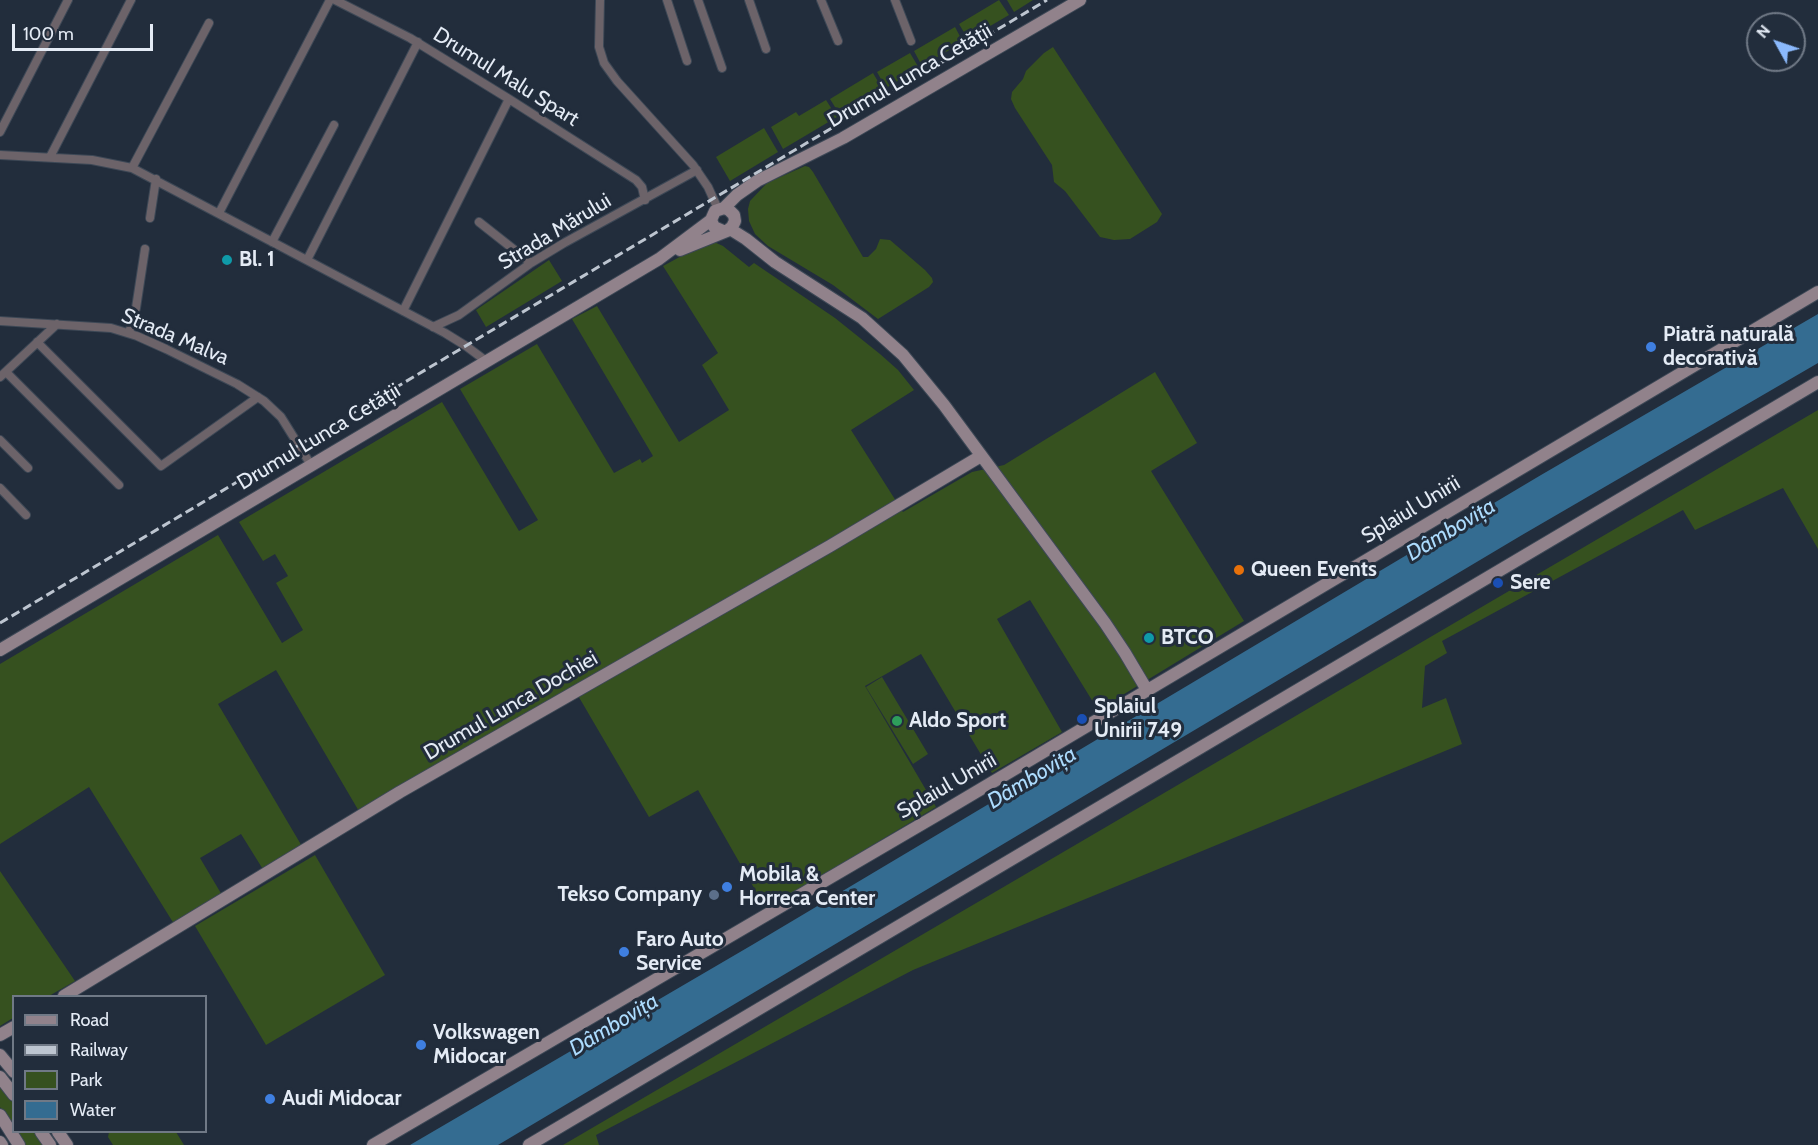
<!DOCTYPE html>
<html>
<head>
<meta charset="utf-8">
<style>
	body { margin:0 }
	#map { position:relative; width:1818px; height:1145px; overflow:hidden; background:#222d3c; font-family:Cabin,sans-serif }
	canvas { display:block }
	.legend { position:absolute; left:12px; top:995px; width:195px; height:138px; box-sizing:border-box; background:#222d3c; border:2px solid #707986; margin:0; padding:8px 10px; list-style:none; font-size:18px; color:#e4ebf5 }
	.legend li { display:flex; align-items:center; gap:12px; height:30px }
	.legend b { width:30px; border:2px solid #707986 }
	.north { position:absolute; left:1746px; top:12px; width:60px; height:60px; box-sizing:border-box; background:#222d3c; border:2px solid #707986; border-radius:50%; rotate:310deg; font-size:16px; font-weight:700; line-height:24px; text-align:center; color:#e4ebf5 }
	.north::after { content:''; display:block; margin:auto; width:21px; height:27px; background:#8bb9fc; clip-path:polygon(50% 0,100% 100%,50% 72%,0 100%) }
	.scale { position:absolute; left:12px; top:24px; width:141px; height:27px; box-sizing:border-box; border:3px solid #e4ebf5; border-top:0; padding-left:8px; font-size:18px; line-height:21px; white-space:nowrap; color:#e4ebf5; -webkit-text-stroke:4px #222d3c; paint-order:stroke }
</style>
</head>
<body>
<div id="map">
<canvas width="1818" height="1145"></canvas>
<ul class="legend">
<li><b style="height:8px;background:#91828b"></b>Road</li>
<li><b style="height:8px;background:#bdc5d0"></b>Railway</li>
<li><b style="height:16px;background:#36511f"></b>Park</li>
<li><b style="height:16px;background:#346c91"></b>Water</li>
</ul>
<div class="north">N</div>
<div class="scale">100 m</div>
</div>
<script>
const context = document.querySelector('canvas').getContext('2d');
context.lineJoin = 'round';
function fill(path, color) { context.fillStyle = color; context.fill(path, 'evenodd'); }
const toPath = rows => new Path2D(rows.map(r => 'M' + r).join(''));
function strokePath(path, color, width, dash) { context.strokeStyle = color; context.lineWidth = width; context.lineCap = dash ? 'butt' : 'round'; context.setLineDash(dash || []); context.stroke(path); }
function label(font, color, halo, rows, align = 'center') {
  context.font = font + ' Cabin,sans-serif'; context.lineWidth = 6; context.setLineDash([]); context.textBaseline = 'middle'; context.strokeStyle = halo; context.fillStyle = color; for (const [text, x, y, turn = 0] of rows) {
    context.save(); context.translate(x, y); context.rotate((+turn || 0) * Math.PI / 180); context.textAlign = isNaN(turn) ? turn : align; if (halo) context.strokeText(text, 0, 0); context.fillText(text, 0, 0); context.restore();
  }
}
const green = toPath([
	[999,0,1009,15,968,39,959,24],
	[1007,0,1033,0,1014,12],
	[955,27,963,42,922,66,914,51],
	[1053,47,1162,214,1157,222,1130,239,1114,240,1100,237,1065,191,1054,182,1052,165,1015,108,1011,99,1012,92,1023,79,1026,71,1044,53],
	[910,53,919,68,886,88,877,72],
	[873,73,883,90,840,115,830,99],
	[826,100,837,117,783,149,771,127,796,112,799,116],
	[764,128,778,152,730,181,716,157],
	[805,166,809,167,813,172,863,257,868,257,876,249,880,239,890,240,925,270,932,278,933,282,929,287,878,319,833,285,768,246,755,234,749,221,748,209,750,201,767,183],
	[714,242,723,246,749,267,754,263,835,318,880,354,898,370,914,390,851,430,903,512,972,472,1004,465,1155,372,1197,443,1151,471,1244,621,1098,710,1030,600,997,619,1062,732,992,773,921,654,865,686,936,807,766,909,698,790,649,817,573,687,360,813,276,670,218,704,303,848,264,871,241,834,200,858,222,895,174,924,89,787,0,844,0,664,218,535,282,643,303,630,276,583,288,576,275,554,263,561,239,522,442,402,519,531,538,520,460,389,537,344,614,473,640,459,642,463,653,456,572,319,597,306,679,442,729,410,702,365,718,353,663,266,687,253],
	[549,260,562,281,486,327,476,310],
	[1818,410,1818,549,1783,488,1695,530,1683,510,1442,641,1447,653,1425,666,1422,708,1446,698,1462,744,913,970,596,1135,599,1145,563,1145],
	[882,677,928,754,913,764,866,687],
	[315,855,385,975,266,1045,195,926],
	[0,871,75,981,49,996,14,996,13,1018,0,1026],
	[0,1085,13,1103,13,1128,0,1107],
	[16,1132,34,1132,44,1145,24,1145],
	[109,1132,176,1132,184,1145,113,1145,108,1137]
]);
const water = toPath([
	[1818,314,1818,363,1522,535,498,1145,410,1145,752,945,1541,475]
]);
const street = toPath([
	[335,0,410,38,509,99,636,180,642,187,645,200],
	[600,0,599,47,604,63,617,81,693,165,708,187,718,209],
	[667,0,687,61],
	[698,0,722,68],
	[749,0,766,49],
	[821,0,838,41],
	[895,0,911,41],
	[0,132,68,0],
	[0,155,92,160,132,168,445,333,466,346,486,361],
	[50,157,131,0],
	[132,168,209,23],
	[219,213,330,0],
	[150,218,156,179],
	[479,222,531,263],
	[272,242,334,125],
	[307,260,418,42],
	[403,311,509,99],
	[0,321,111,328,137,336,166,349,237,384,264,401,281,417,311,465],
	[433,327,459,315,531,263,564,243,697,170],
	[129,333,136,308,145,249],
	[37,342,161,466,258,397],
	[6,372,119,485],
	[0,377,57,324],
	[0,440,28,468],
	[0,488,26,515]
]);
const secondary = toPath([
	[724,208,737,195,757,181,843,138,1080,0],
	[730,229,746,239,775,262,862,318,903,355,944,405,1105,623,1125,653,1147,690],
	[680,250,727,231,732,227,735,221,734,215,729,210,724,208,715,211,711,220,714,227,723,231],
	[0,650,659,259,711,220],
	[64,996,400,792,830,546,981,456],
	[0,1035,14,1027],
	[0,1055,14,1072],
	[0,1077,14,1095],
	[0,1115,19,1145],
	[41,1132,50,1145],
	[58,1132,67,1145],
	[0,1142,2,1145],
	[373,1145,944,811,1818,292],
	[529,1145,1818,382]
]);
const rail = toPath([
	[0,623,1047,0]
]);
const markers = [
	[227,260,6,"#0f9aa8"],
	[1651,347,6,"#3f7fe0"],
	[1239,570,6,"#e8710a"],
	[1498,583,6,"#1a4fb4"],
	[1149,638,6,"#0f9aa8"],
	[1082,719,6,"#1a4fb4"],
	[897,721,6,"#2e9e5b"],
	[727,887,6,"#3f7fe0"],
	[714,895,6,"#5c6f8a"],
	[624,952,6,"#3f7fe0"],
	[421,1045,6,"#3f7fe0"],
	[270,1099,6,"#3f7fe0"]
];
const streetNames = [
	["Drumul Lunca Cetății",910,76,-30],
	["Drumul Malu Spart",506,77,32],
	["Strada Mărului",555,232,-31],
	["Strada Malva",175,337,23],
	["Drumul Lunca Cetății",319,437,-31],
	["Splaiul Unirii",1411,510,-31],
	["Drumul Lunca Dochiei",511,706,-30],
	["Splaiul Unirii",947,786,-30]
];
const poiNames = [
	["Bl. 1",239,260],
	["Piatră naturală",1663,335],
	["decorativă",1663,359],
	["Queen Events",1251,570],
	["Sere",1510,583],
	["BTCO",1161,638],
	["Splaiul",1094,707],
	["Unirii 749",1094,731],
	["Aldo Sport",909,721],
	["Mobila &",739,875],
	["Horreca Center",739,899],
	["Tekso Company",702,895,"right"],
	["Faro Auto",636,940],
	["Service",636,964],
	["Volkswagen",433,1033],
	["Midocar",433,1057],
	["Audi Midocar",282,1099]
];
const waterNames = [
	["Dâmbovița",1451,530,-31],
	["Dâmbovița",1032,778,-31],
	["Dâmbovița",614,1025,-31]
];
fill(green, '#36511f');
fill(water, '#346c91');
strokePath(street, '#3d4856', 10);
strokePath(secondary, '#3d4856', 14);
strokePath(street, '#6c6369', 8);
strokePath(secondary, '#91828b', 12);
strokePath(rail, '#bdc5d0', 3, [9, 4.5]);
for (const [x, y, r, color] of markers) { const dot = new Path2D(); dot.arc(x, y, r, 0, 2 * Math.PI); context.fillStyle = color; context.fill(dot); strokePath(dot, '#222d3c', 2); }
label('21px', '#e4ebf5', '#222d3c', streetNames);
label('bold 21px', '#e4ebf5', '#222d3c', poiNames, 'left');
label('italic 22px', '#acdbfd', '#222d3c', waterNames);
</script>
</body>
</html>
